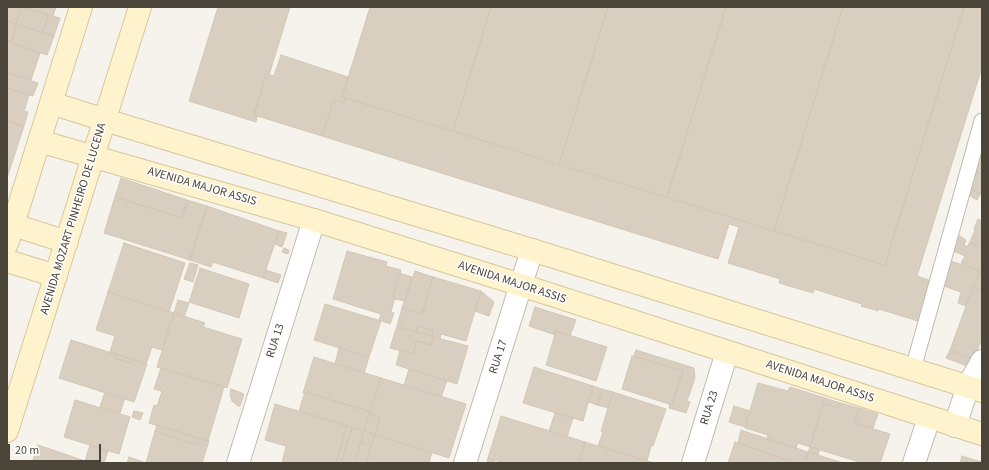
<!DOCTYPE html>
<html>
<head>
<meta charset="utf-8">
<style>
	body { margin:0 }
	#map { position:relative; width:989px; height:470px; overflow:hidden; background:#f6f3ec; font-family:"Source Sans 3",sans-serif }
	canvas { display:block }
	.frame { position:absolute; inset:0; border:8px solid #4b4439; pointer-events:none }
	.scale { position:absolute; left:8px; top:444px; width:93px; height:18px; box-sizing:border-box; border:2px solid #4b4439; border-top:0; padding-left:5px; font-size:12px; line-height:14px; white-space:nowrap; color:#4b4439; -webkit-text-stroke:3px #fff; paint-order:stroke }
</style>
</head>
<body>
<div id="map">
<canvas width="989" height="470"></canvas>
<div class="frame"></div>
<div class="scale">20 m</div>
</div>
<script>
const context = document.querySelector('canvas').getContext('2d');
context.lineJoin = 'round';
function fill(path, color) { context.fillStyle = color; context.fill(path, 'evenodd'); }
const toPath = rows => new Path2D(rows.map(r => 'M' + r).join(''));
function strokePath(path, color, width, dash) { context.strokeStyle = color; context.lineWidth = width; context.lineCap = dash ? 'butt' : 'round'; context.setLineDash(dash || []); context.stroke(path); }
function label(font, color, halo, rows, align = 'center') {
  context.font = font + ' "Source Sans 3",sans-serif'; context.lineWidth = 3; context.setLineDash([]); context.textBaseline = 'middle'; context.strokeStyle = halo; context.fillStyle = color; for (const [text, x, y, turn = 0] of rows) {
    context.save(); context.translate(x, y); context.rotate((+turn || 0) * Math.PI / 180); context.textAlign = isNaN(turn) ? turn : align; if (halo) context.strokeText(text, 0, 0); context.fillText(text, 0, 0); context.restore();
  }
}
const building = toPath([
	[7,7,21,7,16,24,7,21,7,7],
	[21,7,48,15,43,33,16,24,21,7],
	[22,7,56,7,53,16,22,7],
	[218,7,290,7,269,75,266,74,254,115,257,116,256,122,189,101,218,7],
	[370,7,491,7,453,131,342,97,370,7],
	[491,7,608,7,559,165,453,131,491,7],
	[608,7,726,7,667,197,559,165,608,7],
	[726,7,843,7,774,231,667,197,726,7],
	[843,7,964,7,885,265,774,231,843,7],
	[964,7,982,7,982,67,917,276,934,282,921,322,879,309,878,311,861,306,862,304,814,289,813,293,779,283,780,279,728,263,739,227,729,224,718,259,322,136,334,100,344,102,345,98,885,265,964,7],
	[48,15,60,18,54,36,43,33,48,15],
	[7,21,17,24,11,43,7,41,7,21],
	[17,24,54,36,47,55,11,43,17,24],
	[7,41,40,53,31,80,7,73,7,41],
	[281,55,348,77,342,97,345,98,344,102,334,100,322,136,254,115,266,74,274,76,281,55],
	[7,73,38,83,33,96,7,88,7,73],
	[7,88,29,95,24,111,28,112,24,126,7,121,7,88],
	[7,121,24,126,7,178,7,121],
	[980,153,982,154,982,175,972,168,980,153],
	[976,170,982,175,982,195,971,189,976,170],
	[121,178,187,200,182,218,115,197,121,178],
	[971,189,980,194,977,200,969,195,971,189],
	[115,197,182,218,187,200,207,206,190,260,104,233,115,197],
	[207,206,279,231,263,278,213,262,211,267,190,260,207,206],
	[978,219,982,221,982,249,970,242,975,230,974,229,978,219],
	[279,231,287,233,282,247,275,244,279,231],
	[958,235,966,240,964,244,967,247,970,242,982,249,982,272,961,263,965,256,953,251,958,235],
	[124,243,185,263,169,312,108,292,124,243],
	[284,248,289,250,288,254,282,252,284,248],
	[347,251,387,262,386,266,401,270,393,297,395,297,391,312,394,313,390,324,379,320,381,314,333,299,347,251],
	[951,261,980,271,966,306,958,303,961,292,944,286,951,261],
	[190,263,198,265,193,282,184,279,190,263],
	[200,268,249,284,239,318,189,302,200,268],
	[266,270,281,275,278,283,263,278,266,270],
	[415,271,433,277,422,314,402,308,415,271],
	[980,271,982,272,982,290,973,287,980,271],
	[399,273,412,277,405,301,395,299,395,297,393,297,399,273],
	[433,277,481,291,466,341,441,334,440,338,432,336,433,331,418,326,416,332,397,326,402,308,422,314,433,277],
	[973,287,982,290,982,338,974,359,950,350,973,287],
	[481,291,494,302,489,316,475,311,481,291],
	[108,292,174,313,162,350,152,347,146,364,110,352,115,336,96,330,108,292],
	[178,300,189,303,184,317,174,313,178,300],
	[325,304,381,321,369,357,314,340,325,304],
	[535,307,576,320,570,336,556,331,555,335,529,326,535,307],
	[174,313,205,323,203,327,242,339,227,388,157,367,174,313],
	[397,326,434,337,431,345,416,341,413,354,390,348,397,326],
	[418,326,433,331,432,336,416,332,418,326],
	[556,331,607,347,596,381,546,365,556,331],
	[434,337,468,346,457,384,396,365,400,350,413,354,416,341,431,345,434,337],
	[71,340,115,354,114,358,130,363,132,359,147,364,134,402,59,378,71,340],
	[339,348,369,357,364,373,335,364,339,348],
	[636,350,694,368,695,378,687,401,690,402,686,413,669,408,670,404,672,405,683,371,634,356,636,350],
	[950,350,971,358,967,366,946,358,950,350],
	[115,354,132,359,130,363,114,358,115,354],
	[632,356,683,371,672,405,622,389,632,356],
	[314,357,381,378,371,412,305,392,304,393,303,393,314,357],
	[534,367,593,386,583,421,523,403,534,367],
	[161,368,224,387,208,441,149,423,154,405,157,406,162,391,154,389,161,368],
	[409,369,447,381,441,397,404,385,409,369],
	[381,378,466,404,449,458,375,435,380,417,369,414,381,378],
	[758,383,788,391,790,387,825,398,810,447,798,443,796,448,767,439,768,435,745,428,758,383],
	[593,386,602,389,597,405,589,402,593,386],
	[231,389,244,394,240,406,238,406,232,401,230,395,231,389],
	[602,389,613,392,608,408,597,405,602,389],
	[105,392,125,398,120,413,100,407,105,392],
	[305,392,371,412,364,431,299,411,305,392],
	[613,392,666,409,653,446,651,446,647,461,598,446,603,432,601,431,613,392],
	[825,398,840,403,838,408,823,403,825,398],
	[75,400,130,417,119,454,64,437,75,400],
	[823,403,838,408,840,403,859,408,854,423,890,434,880,463,863,463,810,447,823,403],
	[275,404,347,426,336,463,282,463,286,446,265,440,275,404],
	[734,406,750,411,745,427,729,422,734,406],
	[859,408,878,414,873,428,854,423,859,408],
	[134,411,143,413,140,420,132,417,134,411],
	[555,413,573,418,567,437,549,431,555,413],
	[369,414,380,417,375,435,364,431,369,414],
	[501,416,585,442,579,463,504,463,488,458,501,416],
	[157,425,199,438,197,445,155,431,157,425],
	[347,426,352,428,341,463,336,463,347,426],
	[352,428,364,431,354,463,341,463,352,428],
	[741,430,808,452,805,463,789,463,790,461,738,443,741,430],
	[155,431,197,445,199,438,209,441,202,463,146,463,155,431],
	[364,431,375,435,371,446,361,442,364,431],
	[375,435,432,452,429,463,366,463,375,435],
	[361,442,371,446,366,463,354,463,361,442],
	[585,442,598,446,654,463,579,463,585,442],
	[735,442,738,443,790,461,789,463,728,463,735,442],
	[38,445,85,461,92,463,32,463,38,445],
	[90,445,108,451,104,463,92,463,85,461,90,445],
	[810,447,820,449,818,455,808,452,810,447],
	[808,452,818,455,843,463,805,463,808,452],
	[962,456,982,462,982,463,960,463,962,456],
	[129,457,146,463,127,463,129,457],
	[488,458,495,460,494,463,487,463,488,458]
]);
const lane = toPath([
	[913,369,982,121]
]);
const street = toPath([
	[955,426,968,386,982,361],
	[238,463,314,220],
	[465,463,532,250],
	[693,463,727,352],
	[914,463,929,418]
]);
const secondary = toPath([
	[51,103,105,120,532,250,982,391],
	[39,141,314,220,521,285,982,434],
	[7,223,67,242],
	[7,244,81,7],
	[7,261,56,276],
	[7,431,140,7]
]);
const streetNames = [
	["AVENIDA MAJOR ASSIS",202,187,16],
	["AVENIDA MOZART PINHEIRO DE LUCENA",74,219,-73],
	["AVENIDA MAJOR ASSIS",512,283,18],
	["RUA 13",276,341,-73],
	["RUA 17",499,357,-72],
	["AVENIDA MAJOR ASSIS",820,382,18],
	["RUA 23",710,408,-73]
];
fill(building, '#d8cfc1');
strokePath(building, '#d3c7b4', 1);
strokePath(lane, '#c2bbae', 17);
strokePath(street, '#c2bbae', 24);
strokePath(secondary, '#d6c79b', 24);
strokePath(lane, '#fff', 15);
strokePath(street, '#fff', 22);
strokePath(secondary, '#fff3cd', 22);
label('12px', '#4b4439', '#fff', streetNames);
</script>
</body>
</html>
